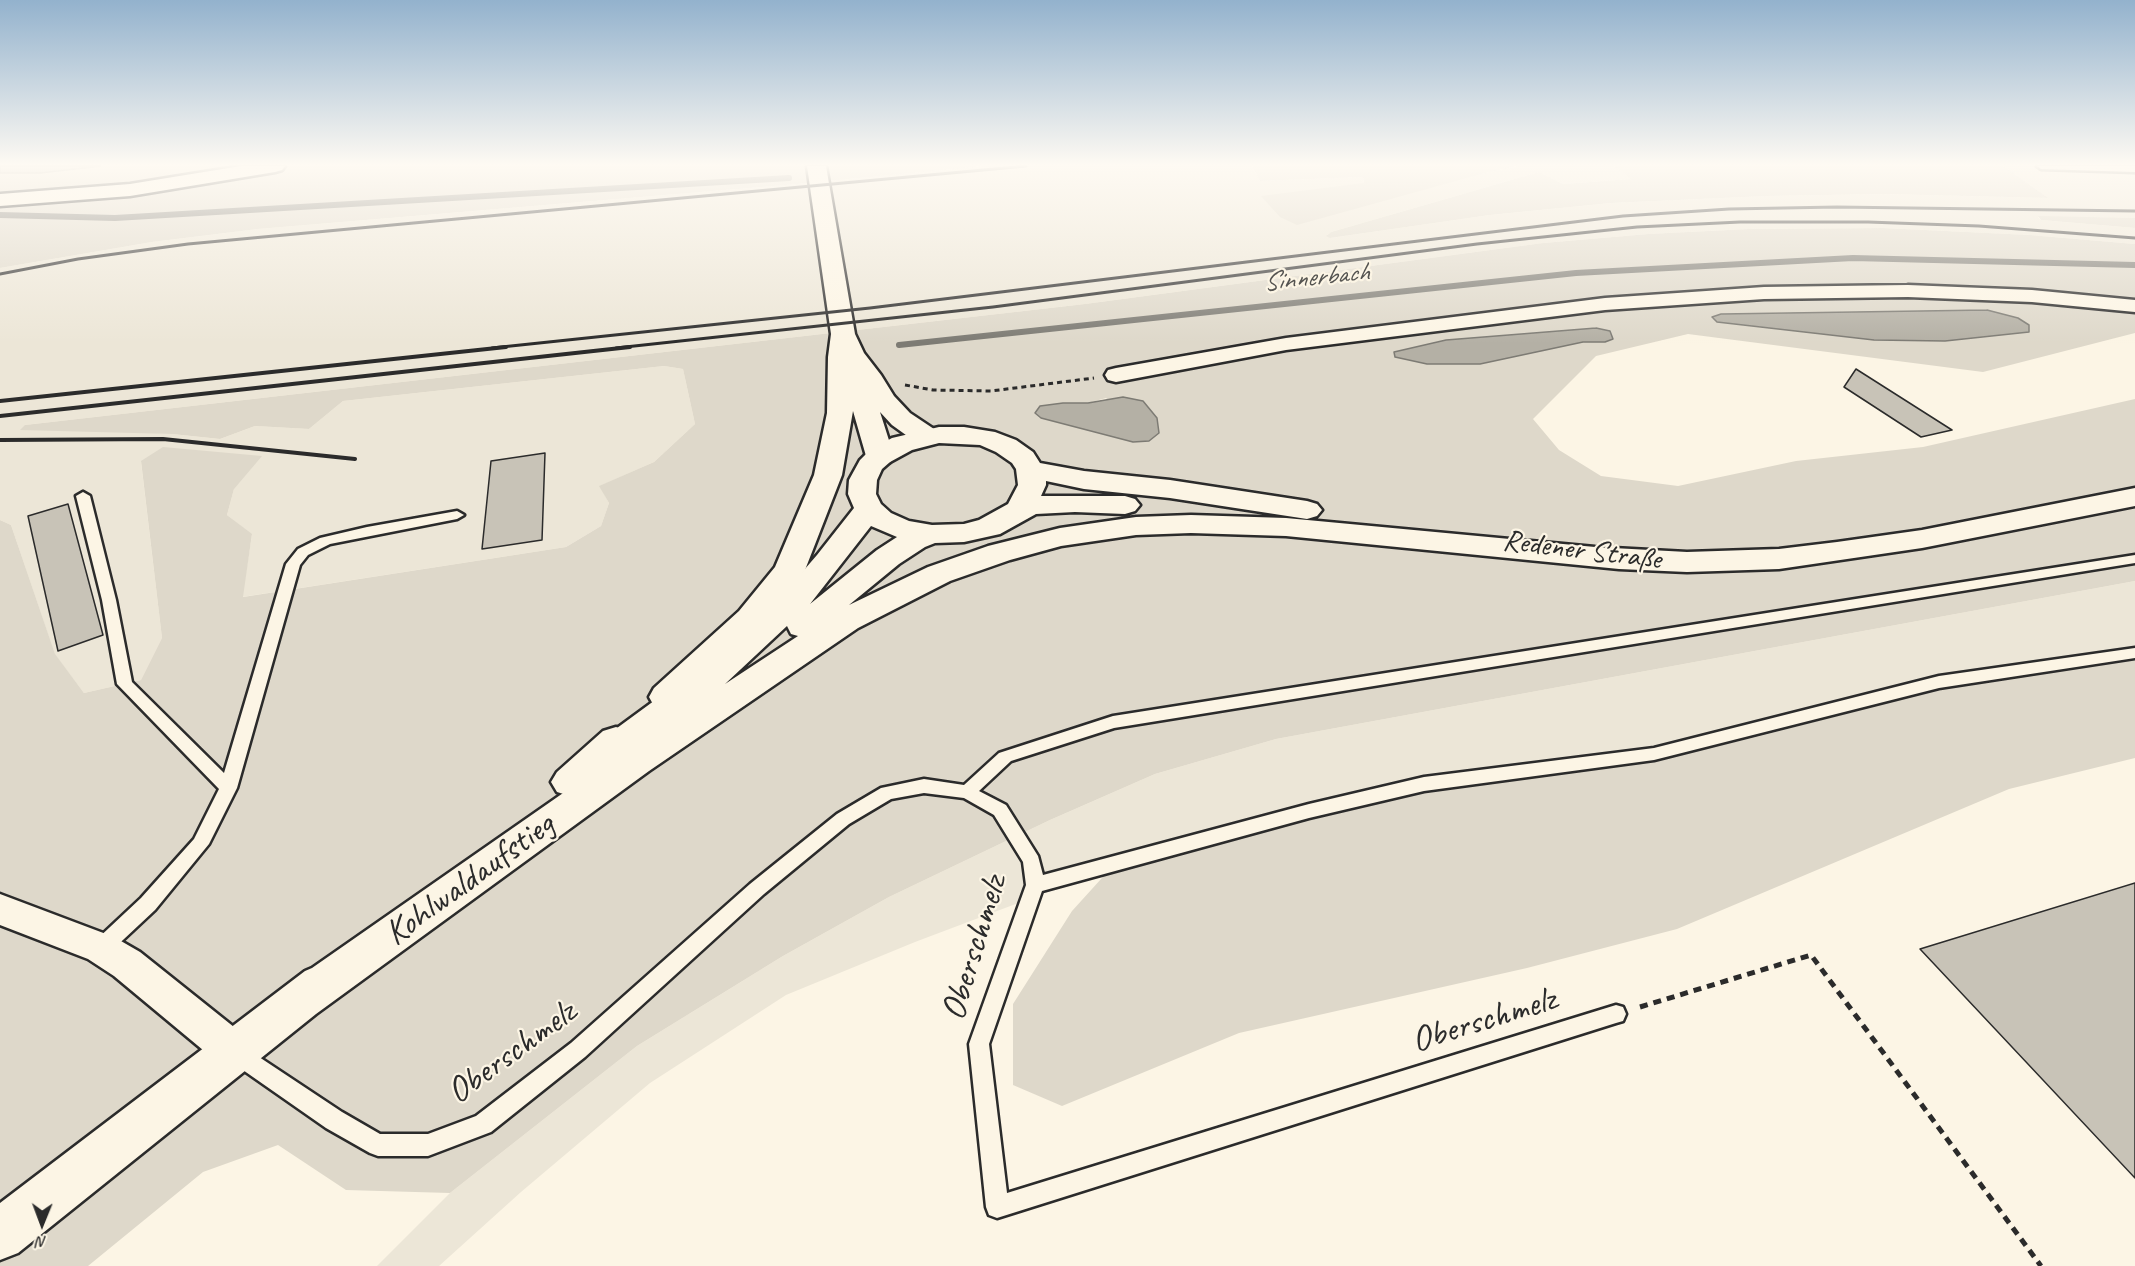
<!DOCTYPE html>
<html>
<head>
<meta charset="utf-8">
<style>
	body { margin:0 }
	#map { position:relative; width:2135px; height:1266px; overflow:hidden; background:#fcf5e5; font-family:Caveat,sans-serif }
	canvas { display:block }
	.north { position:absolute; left:12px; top:1194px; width:60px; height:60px; -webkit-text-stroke:4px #fcf5e5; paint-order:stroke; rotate:181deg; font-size:16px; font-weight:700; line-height:24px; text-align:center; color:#2b2b2b }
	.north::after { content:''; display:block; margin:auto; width:21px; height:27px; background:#2b2b2b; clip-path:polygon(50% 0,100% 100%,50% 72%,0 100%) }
</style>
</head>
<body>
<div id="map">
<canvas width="2135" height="1266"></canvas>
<div class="north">N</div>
</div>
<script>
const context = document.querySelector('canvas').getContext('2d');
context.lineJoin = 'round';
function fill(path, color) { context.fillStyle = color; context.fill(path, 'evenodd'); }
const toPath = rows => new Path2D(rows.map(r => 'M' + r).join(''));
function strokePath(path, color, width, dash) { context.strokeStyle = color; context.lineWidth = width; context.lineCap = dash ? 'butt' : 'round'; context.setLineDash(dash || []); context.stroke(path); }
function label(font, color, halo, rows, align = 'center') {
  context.font = font + ' Caveat,sans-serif'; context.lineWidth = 4.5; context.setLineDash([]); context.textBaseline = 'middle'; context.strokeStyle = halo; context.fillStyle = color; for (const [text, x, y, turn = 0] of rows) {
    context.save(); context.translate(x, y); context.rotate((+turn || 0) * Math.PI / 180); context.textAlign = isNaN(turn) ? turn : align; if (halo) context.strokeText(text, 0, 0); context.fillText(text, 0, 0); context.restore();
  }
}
const built = toPath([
	[984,166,1252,166,1260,181,1363,177,1364,183,1481,174,1517,166,1614,166,1632,179,1563,184,1539,172,1331,232,1327,235,1330,238,1490,215,1611,203,1767,196,1884,194,2047,198,2003,166,2135,166,2135,218,2038,217,2041,220,2135,228,2135,244,2030,235,1883,228,1748,229,1648,234,1543,243,1085,304,25,425,172,434,220,439,255,426,309,429,343,401,664,366,683,369,695,424,654,462,600,486,609,503,601,526,566,547,242,597,252,535,227,515,234,489,141,462,162,638,141,680,84,693,55,655,11,525,0,520,0,268,152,242,258,229,797,184],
	[2135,581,2135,647,1940,689,1760,736,1655,761,1422,793,1111,868,915,942,786,995,650,1083,521,1192,439,1266,377,1266,450,1193,637,1046,783,956,889,897,1050,820,1155,774,1276,739]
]);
const green = toPath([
	[101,166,984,166,797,184,258,229,152,242,0,268,0,173,40,173],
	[1252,166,1517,166,1481,174,1297,225,1280,217,1261,196,1364,183,1363,177,1260,181],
	[1614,166,2003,166,2048,198,1884,194,1767,196,1611,203,1490,215,1330,238,1326,236,1331,232,1539,172,1563,184,1631,179],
	[2038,216,2135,218,2135,228,2041,220],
	[1883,228,2030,235,2135,244,2135,333,1983,372,1688,334,1596,356,1533,419,1559,450,1601,476,1678,486,1796,461,1923,447,2135,399,2135,581,1276,739,1155,774,1050,820,889,897,783,956,637,1046,450,1193,346,1190,278,1145,203,1172,88,1266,0,1266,0,520,11,525,55,654,84,693,141,680,162,638,141,461,163,447,262,456,234,489,227,515,252,534,243,597,566,547,601,526,609,503,599,486,654,462,695,424,683,369,664,366,343,401,309,429,255,426,220,439,172,434,20,430,25,425,1085,304,1543,243,1648,234,1748,229],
	[1987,310,2028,332,1945,341,1874,340,1718,322,1712,318,1721,314],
	[1595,328,1605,342,1583,342,1480,364,1446,340],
	[1106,398,1149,441,1063,403,1088,403],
	[2135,647,2135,758,2009,789,1677,929,1527,968,1239,1033,1062,1106,1013,1085,1013,1004,1072,911,1111,868,1422,793,1655,761,1760,736,1940,689]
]);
const water = toPath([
	[0,166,101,166,40,173,0,173,0,166],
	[1987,310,2018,318,2029,325,2029,332,1945,341,1874,340,1717,322,1712,317,1721,314,1987,310],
	[1596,328,1610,331,1613,339,1605,342,1583,342,1480,364,1427,364,1395,357,1394,352,1446,340,1596,328],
	[1123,397,1143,401,1157,418,1159,433,1149,441,1133,442,1041,418,1035,413,1040,406,1063,403,1088,403,1123,397]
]);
const stream = toPath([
	[0,215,115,218,789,178],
	[899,345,1576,273,1853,258,2135,265]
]);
const building = toPath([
	[1856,369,1952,430,1921,437,1844,387,1856,369],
	[545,453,542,540,482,549,491,461,545,453],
	[68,504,103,635,58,651,28,516,68,504],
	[2135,883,2135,1178,1920,949,2135,883]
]);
const pathFar1 = toPath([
	[905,385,933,390,991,391,1094,378]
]);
const path = toPath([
	[1640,1007,1811,955,2041,1266]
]);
const lane = toPath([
	[2037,166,2135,166,2135,172,2041,169,2037,166],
	[83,492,90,496,116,600,132,682,224,773,286,564,298,549,320,538,367,527,457,511,464,515,457,519,330,544,308,555,300,565,237,788,209,844,155,910,108,954,101,956,94,954,91,948,94,942,141,898,194,839,219,789,117,684,102,600,76,496,83,492],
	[2135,555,2135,563,1114,728,1011,761,979,791,1006,805,1038,856,1043,875,1309,804,1424,777,1654,748,1939,676,2135,648,2135,658,1939,688,1654,760,1424,791,1309,818,1042,891,989,1044,1007,1193,1616,1005,1623,1007,1626,1014,1623,1021,1616,1023,997,1218,989,1215,986,1207,969,1044,1026,885,1023,862,994,815,964,798,924,793,891,799,849,824,764,894,585,1057,491,1132,428,1156,378,1156,370,1153,326,1128,230,1061,227,1054,230,1047,237,1044,244,1047,342,1112,380,1134,428,1134,476,1116,571,1043,750,884,837,814,881,788,924,779,964,785,999,753,1113,716,2135,555]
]);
const street = toPath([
	[1908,285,2032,290,2135,300,2135,312,2032,302,1908,297,1764,299,1605,310,1286,350,1116,382,1108,380,1105,375,1108,370,1116,368,1286,338,1605,298,1764,287,1908,285],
	[0,894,114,937,140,952,249,1039,255,1052,249,1065,235,1070,221,1065,114,976,88,959,0,925,0,894]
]);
const secondary = toPath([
	[241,166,285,166,282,170,275,172,130,196,0,206,0,194,130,184,241,166],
	[807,166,826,166,855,334,864,353,881,375,894,396,910,413,937,431,941,437,937,443,927,445,917,443,892,425,880,412,894,456,890,462,880,464,870,462,866,456,853,411,842,475,805,570,763,627,678,706,666,710,654,706,649,697,654,688,739,611,775,567,814,475,827,413,828,357,831,334,807,166],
	[616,727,629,731,634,741,629,751,583,792,570,796,557,792,551,782,557,772,603,731,616,727]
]);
const primary = toPath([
	[939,427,964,427,995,432,1016,440,1033,452,1040,463,1084,471,1170,480,1307,501,1317,504,1322,510,1317,516,1307,519,1170,498,1084,489,1046,481,1046,485,1041,496,1125,496,1135,499,1140,505,1135,511,1125,514,1075,512,1036,514,1000,534,964,542,935,543,925,547,899,564,849,605,928,567,988,546,1060,528,1136,517,1191,515,1286,518,1595,547,1687,552,1779,549,1837,542,1922,530,2135,488,2135,506,1922,548,1779,569,1687,572,1619,569,1286,536,1191,533,1136,535,1061,546,1010,560,950,581,858,628,649,771,316,1014,18,1253,0,1260,0,1203,305,971,312,968,589,775,583,773,578,763,583,753,707,662,785,592,817,555,854,508,848,494,849,480,860,460,870,450,892,438,939,427],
	[939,443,980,445,996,452,1012,463,1016,469,1018,485,1008,504,979,520,964,524,932,525,909,521,891,513,881,504,876,494,877,480,882,469,890,462,912,450,939,443],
	[871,526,897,537,877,550,810,604,871,526],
	[787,626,791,634,798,636,725,684,787,626]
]);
const railFar1 = toPath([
	[0,274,78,259,188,244,1026,166],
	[492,348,870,308,1623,216,1729,209,1837,207,2135,211],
	[616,348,993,307,1477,244,1637,227,1740,222,1868,222,1979,226,2135,238]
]);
const rail = toPath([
	[0,401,506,347],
	[0,416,630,347],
	[0,440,163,439,355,459]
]);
const farWaternames = [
	["Sinnerbach",1316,278,-6]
];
const streetNames = [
	["Redener Straße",1582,551,7]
];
const nearStreetnames = [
	["Kohlwaldaufstieg",470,880,-36],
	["Oberschmelz",975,948,-73],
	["Oberschmelz",1484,1021,-17],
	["Oberschmelz",512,1053,-36]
];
fill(built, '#ece6d7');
fill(green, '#ded8ca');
fill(water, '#b4b0a5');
strokePath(water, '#7d7b74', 1.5);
strokePath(stream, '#7d7b74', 6);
fill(building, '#c8c3b7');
strokePath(building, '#2b2b2b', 1.5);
strokePath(lane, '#2b2b2b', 5);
strokePath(street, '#2b2b2b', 5);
strokePath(secondary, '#2b2b2b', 5);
strokePath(primary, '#2b2b2b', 5);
strokePath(pathFar1, '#2b2b2b', 3, [5, 4]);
strokePath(path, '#2b2b2b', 5, [8, 6]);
fill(lane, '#fcf5e5');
fill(street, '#fcf5e5');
fill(secondary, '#fcf5e5');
fill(primary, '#fcf5e5');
strokePath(railFar1, '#2b2b2b', 3);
strokePath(rail, '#2b2b2b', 4);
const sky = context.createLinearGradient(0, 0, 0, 343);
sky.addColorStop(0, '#93b2cd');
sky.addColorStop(0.48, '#fefaf3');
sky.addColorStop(1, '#fefaf300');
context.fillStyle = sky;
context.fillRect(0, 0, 2135, 343);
label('italic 27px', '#545350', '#fcf5e5', farWaternames);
label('30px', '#2b2b2b', '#fcf5e5', streetNames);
label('36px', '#2b2b2b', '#fcf5e5', nearStreetnames);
</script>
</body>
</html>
